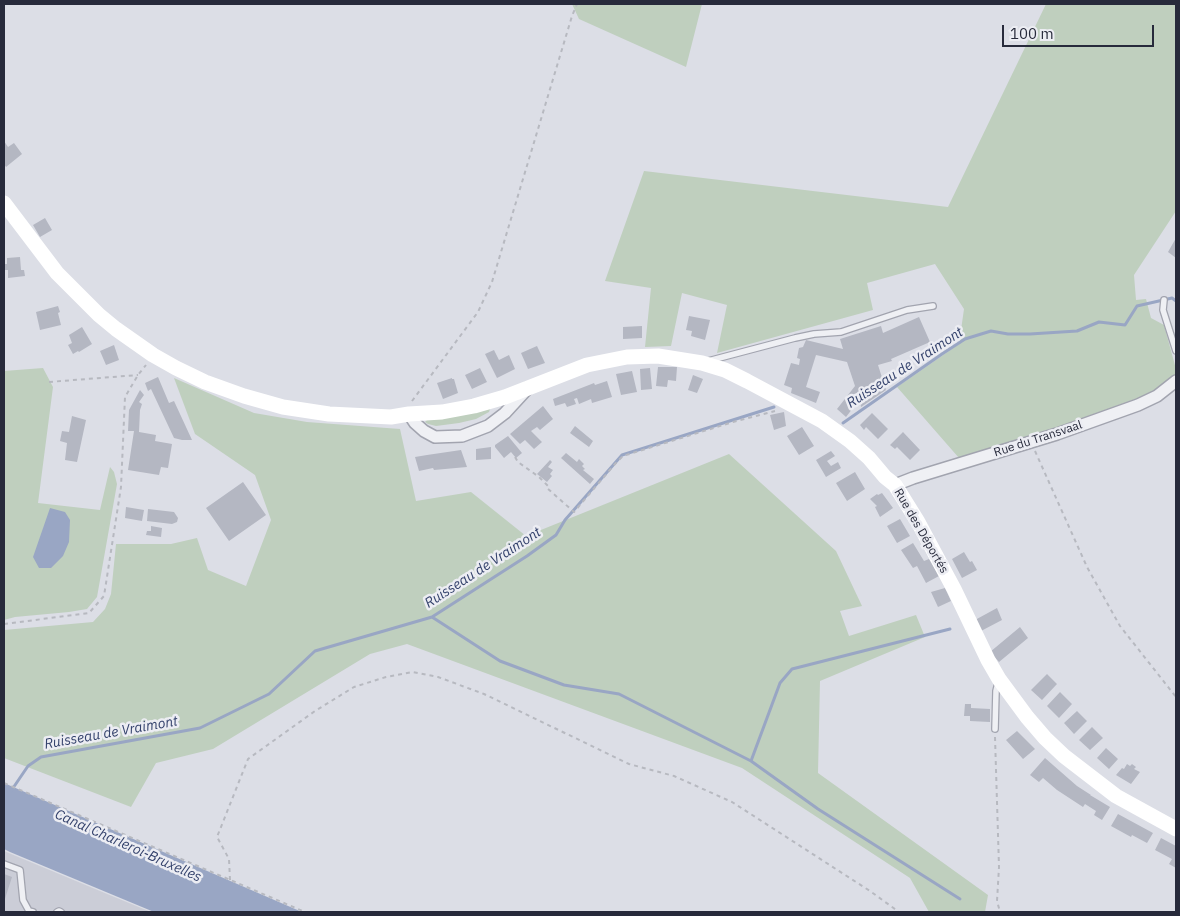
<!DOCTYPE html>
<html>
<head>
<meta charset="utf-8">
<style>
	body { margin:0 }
	#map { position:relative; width:1180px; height:916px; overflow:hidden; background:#dcdee6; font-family:"IBM Plex Sans",sans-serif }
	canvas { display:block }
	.frame { position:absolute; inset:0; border:5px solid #272a3b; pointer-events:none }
	.scale { position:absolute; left:1002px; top:25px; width:152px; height:22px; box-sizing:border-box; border:2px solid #272a3b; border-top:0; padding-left:6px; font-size:15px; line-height:18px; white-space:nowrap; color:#272a3b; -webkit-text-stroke:4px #ecedf3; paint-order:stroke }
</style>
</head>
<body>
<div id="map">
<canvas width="1180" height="916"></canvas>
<div class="frame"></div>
<div class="scale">100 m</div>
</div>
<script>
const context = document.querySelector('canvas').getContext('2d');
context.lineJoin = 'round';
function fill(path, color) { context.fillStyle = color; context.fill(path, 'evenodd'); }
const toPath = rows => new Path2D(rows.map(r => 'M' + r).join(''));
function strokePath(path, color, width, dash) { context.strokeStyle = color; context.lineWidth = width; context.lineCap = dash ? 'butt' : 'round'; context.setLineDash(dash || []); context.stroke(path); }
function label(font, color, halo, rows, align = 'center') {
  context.font = font + ' "IBM Plex Sans",sans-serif'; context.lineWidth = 5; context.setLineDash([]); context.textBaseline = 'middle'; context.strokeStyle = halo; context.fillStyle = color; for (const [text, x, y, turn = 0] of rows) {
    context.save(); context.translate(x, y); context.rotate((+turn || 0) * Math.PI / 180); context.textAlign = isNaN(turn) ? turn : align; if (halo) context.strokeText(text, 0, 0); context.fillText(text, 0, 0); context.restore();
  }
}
const built = toPath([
	[4,851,112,896,151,912,4,912]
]);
const green = toPath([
	[572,4,702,4,686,67,579,19],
	[1046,4,1176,4,1176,211,1134,275,1136,300,1146,299,1151,318,1164,325,1176,369,1176,376,1152,393,1023,440,959,458,897,387,959,344,964,309,935,264,867,283,873,310,717,353,727,305,682,293,671,346,645,347,651,288,605,281,644,171,948,207],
	[43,368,53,387,38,503,100,510,110,467,114,472,117,484,97,597,87,609,69,612,15,617,4,620,4,371],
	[174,378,254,413,307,422,400,429,416,501,471,492,526,536,729,454,836,551,862,606,840,611,849,636,916,615,925,637,820,681,818,773,988,895,985,912,929,912,910,878,742,768,407,644,370,654,213,749,156,763,131,807,4,758,4,630,93,622,105,609,111,594,116,544,171,544,197,538,208,570,246,586,271,520,255,475,195,434],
	[488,408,490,409,489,412,476,419,459,423,436,426,428,424,425,422,427,420]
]);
const water = toPath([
	[50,508,65,512,70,520,69,542,63,556,51,568,39,568,33,557],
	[4,783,302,912,154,912,10,852,4,849]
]);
const stream = toPath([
	[843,423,942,354,965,339,991,331,1008,334,1030,334,1077,331,1099,322,1125,325,1137,306,1172,298,1176,301],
	[432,617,500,661,564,685,619,694,751,761,818,809,960,899],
	[751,761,780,683,792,669,950,629],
	[11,791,28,766,41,757,200,728,269,694,315,651,432,617,527,556,556,535,565,520,622,455,774,407]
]);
const building = toPath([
	[4,141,8,147,14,143,22,154,6,167,4,164],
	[45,218,52,230,40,237,33,225],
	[1176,238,1176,258,1168,252],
	[20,257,21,270,24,270,25,276,8,278,8,270,4,270,4,264,7,264,7,258],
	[58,306,60,312,58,313,61,325,40,330,36,312],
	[689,316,710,320,705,340,691,336,692,331,686,330],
	[919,317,930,342,891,359,892,361,878,365,886,390,861,407,860,399,846,417,837,409,855,386,847,362,816,355,806,387,820,392,816,403,791,393,792,388,784,385,791,363,799,365,800,359,797,358,799,348,803,347,806,340,843,349,840,339,881,326,883,333],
	[642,326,642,338,623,339,623,327],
	[82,327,92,344,79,352,78,351,73,354,68,345,72,343,69,335],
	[114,345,119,360,106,365,100,351],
	[537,346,545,363,528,369,521,353],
	[494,350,499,360,509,355,515,369,497,378,485,354],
	[658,367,677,367,676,381,668,380,667,387,656,386],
	[480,368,487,382,472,389,465,375],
	[650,368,652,389,641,390,640,369],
	[632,371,637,392,621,395,616,374],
	[693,375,703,379,697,393,688,390],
	[158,377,169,403,174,401,192,440,182,440,174,438,151,389,148,391,145,383],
	[452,378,452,379,454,379,458,393,443,399,437,383],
	[607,381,612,397,592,403,591,399,579,404,577,398,574,399,576,404,567,407,565,403,555,406,553,399,589,385,594,383,595,385],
	[140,390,144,395,139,402,142,404,140,410,139,432,156,435,155,441,172,444,168,468,161,467,159,475,128,470,134,431,128,431,129,410],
	[543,406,553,419,540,430,537,427,531,431,542,442,534,449,525,440,520,444,510,434],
	[784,412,786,426,774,430,770,415],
	[872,413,888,429,878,439,866,427,864,430,860,425],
	[72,416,86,420,77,462,65,460,67,443,60,441,62,431,69,432],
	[575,426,593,441,589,447,570,433],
	[802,427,814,446,799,455,787,436],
	[903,432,920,450,910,460,897,447,895,449,890,445],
	[508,436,522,453,516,458,511,452,504,458,495,447,495,445],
	[491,447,491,459,476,460,476,449],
	[461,450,467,467,434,470,433,468,419,471,415,457,427,455],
	[831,451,835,456,827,461,831,466,838,462,841,468,826,477,816,460],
	[566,453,577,462,579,459,584,464,582,466,585,469,583,470,594,479,590,484,561,458],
	[550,460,552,462,548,467,553,470,550,474,552,476,547,482,537,474],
	[855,472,865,489,847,501,836,483],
	[243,482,266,515,229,541,206,508],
	[882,493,893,508,880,517,875,507,877,506,870,499,877,494,878,495],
	[126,507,144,510,142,521,125,518],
	[148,509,174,512,178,518,177,522,172,524,147,521],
	[900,519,910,536,897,543,887,526],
	[151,526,162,528,161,537,146,535,147,531,151,531],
	[913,543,924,561,929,559,939,576,926,583,917,566,913,568,901,550],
	[964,552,970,562,972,561,977,570,962,578,952,559],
	[945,588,951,601,938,607,931,592],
	[997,608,1002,620,981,631,975,620],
	[1020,627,1028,638,999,662,990,652],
	[1047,674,1057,684,1042,700,1031,690],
	[1060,692,1072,704,1059,718,1047,706],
	[965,704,971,704,971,708,990,709,990,722,970,721,970,716,964,716],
	[1077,711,1087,721,1074,734,1064,723],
	[1092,727,1103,738,1090,750,1079,740],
	[1017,731,1035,749,1023,759,1006,740],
	[1106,748,1118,759,1109,769,1097,758],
	[1045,758,1077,786,1091,795,1090,795,1110,807,1102,820,1094,815,1096,811,1085,804,1083,807,1057,790,1043,778,1039,782,1030,775],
	[1127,764,1130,766,1132,764,1136,767,1134,769,1140,772,1131,784,1116,775,1122,768,1124,769],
	[1118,814,1153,833,1147,843,1132,835,1131,837,1111,826],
	[1161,838,1176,846,1176,868,1169,864,1172,859,1155,850],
	[4,874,12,877,4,902]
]);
const path = toPath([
	[49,382,138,375],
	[412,401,478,312,492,282,572,16,577,4],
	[1035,451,1087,567,1120,626,1176,697],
	[515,457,518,462,539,477,548,486,547,488,574,512,615,464,623,456,733,422,775,411],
	[4,624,89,613,104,596,121,487,125,397,138,375,146,365],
	[995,737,999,867,997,901,1000,912],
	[4,783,305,912],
	[230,880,229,859,217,837,248,759,315,711,354,687,386,677,413,672,438,677,484,694,629,764,674,776,732,802,870,891,899,912]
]);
const lane = toPath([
	[1164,300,1163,310,1176,351],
	[708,361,795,338,814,334,841,332,907,310,933,306],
	[995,729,996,691,998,683],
	[4,864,20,870,23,900,29,911,33,912],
	[57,912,59,911,61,912]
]);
const street = toPath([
	[409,414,415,423,424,431,435,437,462,436,488,426,505,413,528,388],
	[895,485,913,478,1057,434,1138,405,1157,396,1176,381]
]);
const secondary = toPath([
	[4,203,57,273,99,315,116,329,153,355,176,368,205,382,244,396,283,407,329,414,391,417,409,414,442,412,474,406,505,397,587,365,627,357,658,356,702,363,725,370,747,381,822,421,850,441,869,458,885,477,895,485,918,522,954,589,988,660,999,679,1027,717,1045,738,1064,756,1116,796,1176,829]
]);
const streetNames = [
	["Rue du Transvaal",1038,439,-18],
	["Rue des Déportés",921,531,60]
];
const waterNames = [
	["Ruisseau de Vraimont",905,368,-33],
	["Ruisseau de Vraimont",483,568,-33],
	["Ruisseau de Vraimont",111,733,-10],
	["Canal Charleroi-Bruxelles",128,846,24]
];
fill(built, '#cbcdd7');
fill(green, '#bfcfbe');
fill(water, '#99a6c4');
strokePath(stream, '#99a6c4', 3);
fill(building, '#b4b7c2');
strokePath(lane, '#a2a4af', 8);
strokePath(street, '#a2a4af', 14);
strokePath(path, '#b7b9c0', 2, [4, 4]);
strokePath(lane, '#eff0f4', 5.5);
strokePath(street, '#eff0f4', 11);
strokePath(secondary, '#fff', 15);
label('12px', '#272a3b', '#ecedf3', streetNames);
label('italic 14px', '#34426c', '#ecedf3', waterNames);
</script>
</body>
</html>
